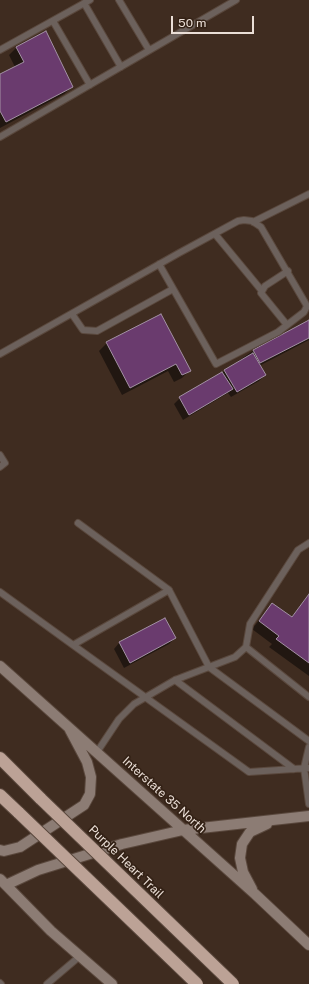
<!DOCTYPE html>
<html>
<head>
<meta charset="utf-8">
<style>
	body { margin:0 }
	#map { position:relative; width:309px; height:984px; overflow:hidden; background:#3f2c20; font-family:"Public Sans",sans-serif }
	canvas { display:block }
	.scale { position:absolute; left:171px; top:16px; width:83px; height:18px; box-sizing:border-box; border:2px solid #eaded6; border-top:0; padding-left:5px; font-size:12px; line-height:14px; white-space:nowrap; color:#eaded6; -webkit-text-stroke:3px #342216; paint-order:stroke }
</style>
</head>
<body>
<div id="map">
<canvas width="309" height="984"></canvas>
<div class="scale">50 m</div>
</div>
<script>
const context = document.querySelector('canvas').getContext('2d');
context.lineJoin = 'round';
function fill(path, color) { context.fillStyle = color; context.fill(path, 'evenodd'); }
const toPath = rows => new Path2D(rows.map(r => 'M' + r).join(''));
function strokePath(path, color, width, dash) { context.strokeStyle = color; context.lineWidth = width; context.lineCap = dash ? 'butt' : 'round'; context.setLineDash(dash || []); context.stroke(path); }
function label(font, color, halo, rows, align = 'center') {
  context.font = font + ' "Public Sans",sans-serif'; context.lineWidth = 3.5; context.setLineDash([]); context.textBaseline = 'middle'; context.strokeStyle = halo; context.fillStyle = color; for (const [text, x, y, turn = 0] of rows) {
    context.save(); context.translate(x, y); context.rotate((+turn || 0) * Math.PI / 180); context.textAlign = isNaN(turn) ? turn : align; if (halo) context.strokeText(text, 0, 0); context.fillText(text, 0, 0); context.restore();
  }
}
const shadow = toPath([
	[16,48,72,87,64,94,0,128,0,75,15,67,9,55],
	[160,315,189,371,182,378,174,382,168,371,122,395,99,351,107,343],
	[309,321,309,340,259,366,265,375,259,381,231,397,228,393,183,420,174,404,180,398,223,372,254,350],
	[309,594,309,676,269,647,272,644,252,629,272,604,291,618],
	[165,619,175,638,169,644,124,668,114,649,119,643]
]);
const building = toPath([
	[46,31,73,87,6,122,0,111,0,74,24,62,16,47,46,31],
	[161,314,191,371,182,375,176,364,130,388,106,342,161,314],
	[309,320,309,338,260,363,253,350,309,320],
	[253,353,266,375,237,392,224,370,253,353],
	[222,372,233,389,189,415,179,397,222,372],
	[309,594,309,663,276,639,279,636,259,621,272,603,292,617,309,594],
	[165,618,176,638,130,663,119,642,165,618]
]);
const lane = toPath([
	[119,0,149,50],
	[84,3,121,67],
	[53,21,90,85],
	[0,50,90,0],
	[0,137,236,0],
	[253,222,309,194],
	[215,234,262,291],
	[72,314,83,330,97,331,173,289],
	[287,325,261,293,265,286,288,271],
	[0,354,179,253,238,221,244,220,252,221,261,227,307,306,304,312,278,332,216,364,159,264],
	[0,455,5,463,0,467],
	[78,523,169,590],
	[0,592,73,645],
	[246,647,309,697],
	[175,680,294,769],
	[309,741,209,667,169,590,73,645,249,772,309,768],
	[309,747,304,768,309,804],
	[97,752,119,719,134,704,175,680,235,657,246,647,250,624,298,550,309,543],
	[0,983,1,984],
	[47,984,80,956]
]);
const secondary = toPath([
	[0,666,255,894,309,945],
	[0,850,4,851,20,847,84,805,90,794,91,777,87,762,70,730],
	[0,879,51,931,112,984],
	[6,885,38,870,122,844,183,830,309,816],
	[252,889,243,872,240,858,242,844,250,832,267,824]
]);
const highway = toPath([
	[0,758,41,799],
	[0,795,19,813]
]);
const highwayBridge = toPath([
	[41,799,233,984],
	[19,813,197,984]
]);
const streetNames = [
	["Interstate 35 North",164,795,42],
	["Purple Heart Trail",126,862,44]
];
fill(shadow, '#0007');
fill(building, '#6a3b6e');
strokePath(building, '#a391a4', 1);
strokePath(lane, '#5a483d', 8);
strokePath(secondary, '#5a483d', 12);
strokePath(highway, '#5a483d', 14);
strokePath(lane, '#6c615c', 6);
strokePath(secondary, '#8c7c74', 10);
strokePath(highway, '#bca296', 12);
strokePath(highwayBridge, '#5a483d', 14, []);
strokePath(highwayBridge, '#bca296', 12);
label('12px', '#eaded6', '#342216', streetNames);
</script>
</body>
</html>
